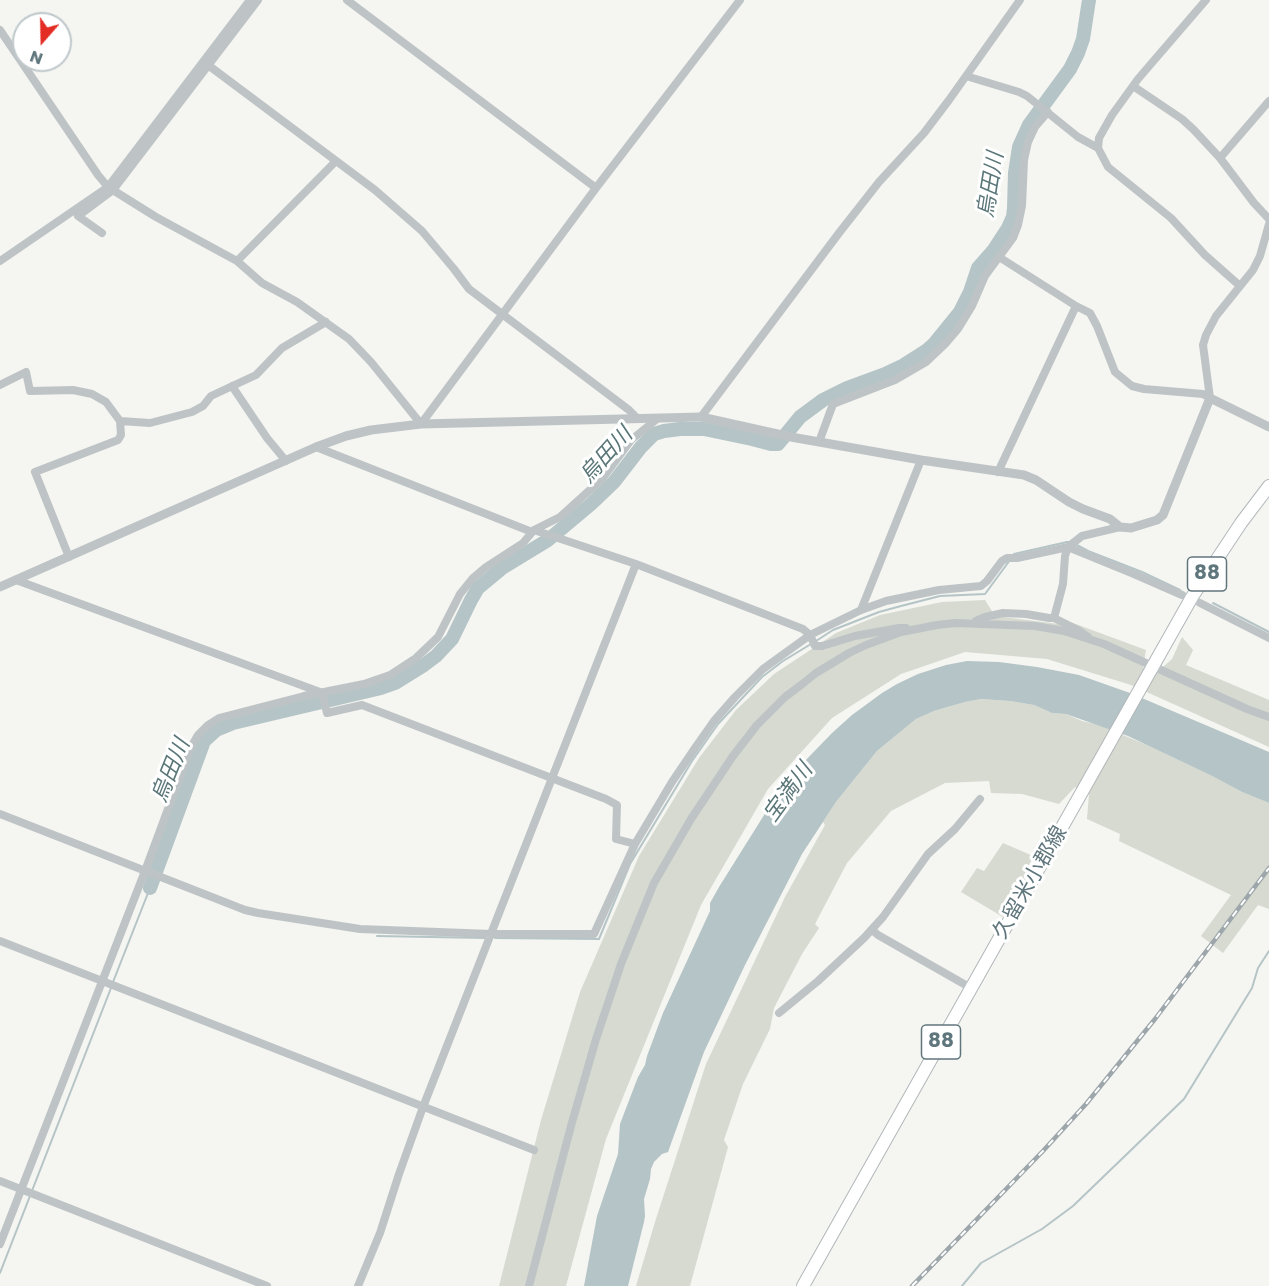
<!DOCTYPE html>
<html>
<head>
<meta charset="utf-8">
<style>
	body { margin:0 }
	#map { position:relative; width:1269px; height:1286px; overflow:hidden; background:#f5f5f1; font-family:Poppins,sans-serif }
	canvas { display:block }
	.north { position:absolute; left:12px; top:12px; width:60px; height:60px; box-sizing:border-box; background:#fff; border:2px solid #bfc8cb; border-radius:50%; rotate:200deg; font-size:16px; font-weight:700; line-height:24px; text-align:center; color:#60767d }
	.north::after { content:''; display:block; margin:auto; width:21px; height:27px; background:#e32c24; clip-path:polygon(50% 0,100% 100%,50% 72%,0 100%) }
</style>
</head>
<body>
<div id="map">
<canvas width="1269" height="1286"></canvas>
<div class="north">N</div>
</div>
<script>
const context = document.querySelector('canvas').getContext('2d');
context.lineJoin = 'round';
function fill(path, color) { context.fillStyle = color; context.fill(path, 'evenodd'); }
const toPath = rows => new Path2D(rows.map(r => 'M' + r).join(''));
function strokePath(path, color, width, dash) { context.strokeStyle = color; context.lineWidth = width; context.lineCap = dash ? 'butt' : 'round'; context.setLineDash(dash || []); context.stroke(path); }
function label(font, color, halo, rows, align = 'center') {
  context.font = font + ' Poppins,"Noto Sans JP",sans-serif'; context.lineWidth = 6; context.setLineDash([]); context.textBaseline = 'middle'; context.strokeStyle = halo; context.fillStyle = color; for (const [text, x, y, turn = 0] of rows) {
    context.save(); context.translate(x, y); context.rotate((+turn || 0) * Math.PI / 180); context.textAlign = isNaN(turn) ? turn : align; if (halo) context.strokeText(text, 0, 0); context.fillText(text, 0, 0); context.restore();
  }
}
const green = toPath([
	[985,600,995,616,1059,624,1073,623,1146,650,1143,667,1155,674,1172,659,1182,637,1193,650,1186,665,1269,700,1269,747,1131,685,1047,659,965,652,901,674,832,718,768,789,701,905,606,1139,566,1286,499,1286,541,1120,580,992,639,856,699,758,736,710,774,674,836,633,880,615,942,602],
	[981,699,1010,701,1034,705,1052,713,1066,714,1082,721,1099,725,1147,745,1212,776,1242,792,1269,803,1269,909,1258,905,1223,953,1201,936,1231,895,1119,841,1120,834,1087,819,1089,794,1075,787,1059,804,1022,794,991,793,989,781,945,783,891,811,847,863,815,924,819,928,802,954,774,1008,770,1029,743,1084,724,1140,728,1147,690,1286,636,1286,655,1222,706,1064,785,897,825,825,823,822,836,802,877,751,916,719,934,711,965,702],
	[1003,843,1033,856,1018,892,1003,917,961,892,977,868,984,871]
]);
const water = toPath([
	[967,661,999,662,1037,667,1079,675,1130,693,1269,752,1269,803,1242,792,1212,776,1128,736,1066,714,1052,713,1034,705,1010,701,981,699,965,702,934,711,916,719,877,751,836,802,802,854,745,965,704,1052,668,1152,662,1154,654,1162,651,1169,650,1179,644,1199,645,1216,644,1222,628,1286,584,1286,597,1216,618,1154,620,1124,638,1077,645,1065,647,1056,663,1013,710,911,710,903,719,887,776,796,803,763,832,733,852,715,882,693,897,684,918,674,946,665]
]);
const stream = toPath([
	[1077,545,1088,551,1142,572,1180,590],
	[1013,556,1014,554,1067,542,1071,542],
	[1213,603,1269,632],
	[816,641,833,630,879,612,901,606,940,596,985,594,1010,560],
	[377,936,485,938],
	[495,938,599,939,630,864,692,761,718,724,762,677,783,661,811,644],
	[113,982,150,888],
	[0,1273,111,988],
	[962,1286,981,1263,1042,1229,1073,1206,1184,1099,1252,988,1258,968,1269,951]
]);
const river = toPath([
	[150,888,204,741,216,730,233,723,381,688,395,683,424,665,436,656,452,639,471,600,478,588,502,568,548,540,591,504,614,482,641,447,654,434,664,431,680,429,704,429,752,439,771,444,778,444,800,417,823,400,847,388,885,374,904,365,926,351,934,344,960,312,970,292,978,268,993,251,1008,228,1013,217,1014,208,1015,173,1019,147,1029,125,1070,69,1078,53,1083,39,1089,0]
]);
const minor = toPath([
	[347,0,596,188],
	[0,30,98,175,108,187,156,217,237,261,262,283,297,302,349,339,371,362,421,424,596,188,740,0],
	[208,65,375,190,422,231,454,269,469,289,629,410,638,419],
	[966,76,1019,92,1027,96,1078,137,1098,148,1108,167,1171,218,1205,255,1240,286],
	[1133,86,1182,119,1193,129,1220,158,1254,203,1269,219],
	[1098,148,1099,138,1112,115,1138,79,1206,0],
	[1220,158,1269,101],
	[102,233,78,216,113,190,258,0],
	[999,257,1076,306,1090,313,1097,326,1115,372,1132,386,1144,389,1203,394,1210,398],
	[0,261,108,187,250,0],
	[237,261,336,161],
	[0,385,26,372,30,391,73,390,92,394,106,402,120,421,121,435,118,440,35,472,69,557],
	[232,386,267,438,286,461],
	[1210,398,1203,345,1206,335,1216,316,1253,270,1260,256,1269,224],
	[701,417,839,233,879,182,924,133,949,100,1020,0],
	[120,421,150,423,192,412,203,406,211,396,256,375,282,348,326,322],
	[819,442,833,404,895,380,926,362,946,343,958,329,972,306,985,276,1013,238,1018,225,1022,206,1024,160,1028,142,1035,127,1048,112],
	[316,447,532,532],
	[998,472,1076,306],
	[534,530,636,564,803,629,810,635,815,646,822,646,855,636,899,628,906,628],
	[16,580,320,692],
	[1200,603,1269,638],
	[861,610,921,460],
	[976,621,985,617,1003,613,1026,614,1049,618,1054,618],
	[1088,637,1078,630,1054,618,1063,584,1065,556,1068,547,1082,536,1120,527],
	[322,693,327,713,362,705,606,799,617,805,616,839,635,844],
	[0,814,245,910,258,913,360,929,491,934,594,934,635,844,672,782,695,748,714,721,735,697,763,669,810,635,861,610,886,601,939,590,981,586,987,581,1002,561,1007,558,1017,558,1068,547,1134,574,1182,595],
	[872,930,878,935,971,988],
	[0,941,534,1150],
	[779,1013,818,981,864,938,883,917,928,854,955,829,980,799],
	[0,1181,267,1286],
	[0,1244,145,871,191,747,198,735,208,725,219,718,304,696,364,684,390,675,416,658,438,637,460,594,473,578,486,567,523,543,534,530,560,517,602,479,631,440,657,419],
	[358,1286,380,1233,399,1174,423,1107,636,564],
	[529,1286,571,1126,596,1039,621,964,654,883,691,819,733,756,757,725,785,697,801,685,816,673,849,653,866,645,901,632,937,625,955,623,1035,626,1064,631,1104,644,1247,709,1269,717]
]);
const tertiary = toPath([
	[0,587,316,447,346,436,371,430,421,424,701,417,791,437,921,460,1024,475,1036,480,1069,502,1083,509,1110,519,1120,527,1131,528,1157,520,1163,515,1210,398,1269,427]
]);
const primary = toPath([
	[803,1286,1192,597,1241,523,1269,486]
]);
const rail = toPath([
	[912,1286,1043,1151,1086,1104,1155,1019,1269,868]
]);
const shields = [
	[1207,574,39],
	[941,1042,39]
];
const shieldNames = [
	["88",1207,574],
	["88",941,1042]
];
const streetNames = [
	["久留米小郡線",1031,883,-60]
];
const waterNames = [
	["烏田川",992,185,-81],
	["烏田川",607,456,-48],
	["烏田川",172,771,-68],
	["宝満川",789,793,-54]
];
fill(green, '#d6dad0');
fill(water, '#b5c4c6');
strokePath(stream, '#b5c4c6', 2);
strokePath(river, '#b5c4c6', 14);
strokePath(primary, '#b1b7ba', 14);
strokePath(minor, '#bec4c6', 8);
strokePath(tertiary, '#bec4c6', 9);
strokePath(primary, '#fff', 12);
strokePath(rail, '#9da6aa', 4.5);
strokePath(rail, '#fff', 2, [7]);
for (const [x, y, w] of shields) { const box = new Path2D(); box.roundRect(x - w / 2, y - 17, w, 34, 4.5); context.fillStyle = '#fff'; context.fill(box); strokePath(box, '#60767d', 1.5); }
label('bold 20px', '#60767d', null, shieldNames);
label('21px', '#60767d', '#fff', streetNames);
label('italic 22px', '#5a7678', '#fff', waterNames);
</script>
</body>
</html>
